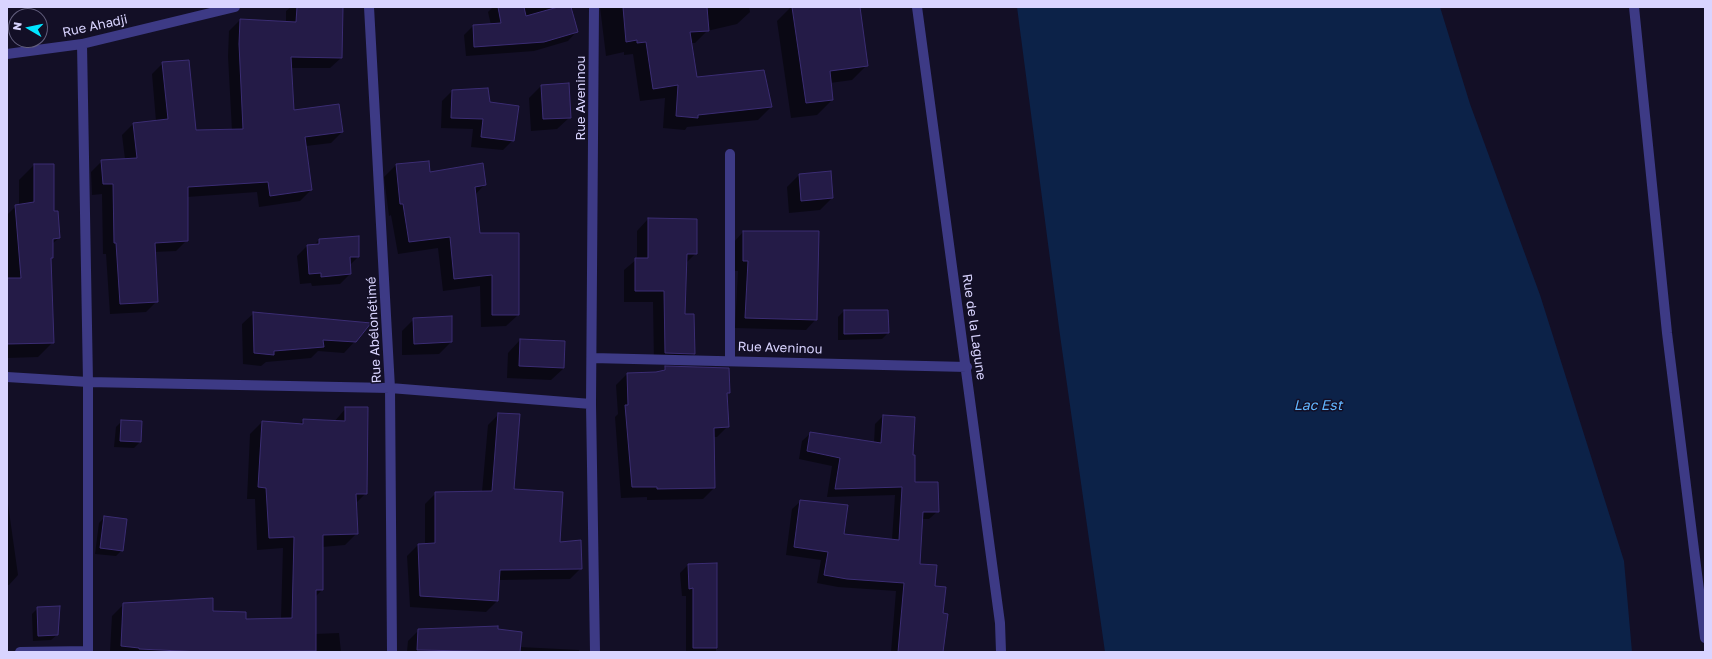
<!DOCTYPE html>
<html>
<head>
<meta charset="utf-8">
<style>
	body { margin:0 }
	#map { position:relative; width:1712px; height:659px; overflow:hidden; background:#130f26; font-family:"Golos Text",sans-serif }
	canvas { display:block }
	.frame { position:absolute; inset:0; border:8px solid #d9d4ff; pointer-events:none }
	.north { position:absolute; left:8px; top:8px; width:40px; height:40px; box-sizing:border-box; background:#130f26; border:1px solid #625e7d; border-radius:50%; rotate:279deg; font-size:11px; font-weight:700; line-height:16px; text-align:center; color:#d9d4ff }
	.north::after { content:''; display:block; margin:auto; width:14px; height:18px; background:#00e5ff; clip-path:polygon(50% 0,100% 100%,50% 72%,0 100%) }
</style>
</head>
<body>
<div id="map">
<canvas width="1712" height="659"></canvas>
<div class="frame"></div>
<div class="north">N</div>
</div>
<script>
const context = document.querySelector('canvas').getContext('2d');
context.lineJoin = 'round';
function fill(path, color) { context.fillStyle = color; context.fill(path, 'evenodd'); }
const toPath = rows => new Path2D(rows.map(r => 'M' + r).join(''));
function strokePath(path, color, width, dash) { context.strokeStyle = color; context.lineWidth = width; context.lineCap = dash ? 'butt' : 'round'; context.setLineDash(dash || []); context.stroke(path); }
function label(font, color, halo, rows, align = 'center') {
  context.font = font + ' "Golos Text",sans-serif'; context.lineWidth = 3; context.setLineDash([]); context.textBaseline = 'middle'; context.strokeStyle = halo; context.fillStyle = color; for (const [text, x, y, turn = 0] of rows) {
    context.save(); context.translate(x, y); context.rotate((+turn || 0) * Math.PI / 180); context.textAlign = isNaN(turn) ? turn : align; if (halo) context.strokeText(text, 0, 0); context.fillText(text, 0, 0); context.restore();
  }
}
const water = toPath([
	[1017,7,1440,7,1470,104,1540,295,1624,561,1632,652,1105,652,1060,335]
]);
const shadow = toPath([
	[291,7,342,7,341,58,330,68,291,68,293,112,342,132,331,143,306,146,311,190,300,201,259,207,257,192,187,197,187,240,176,251,154,252,157,301,146,312,110,314,106,254,103,254,102,194,92,195,91,172,102,161,125,159,122,135,133,124,156,121,152,74,163,63,195,131,232,131,228,56,229,31,240,20,286,23,286,11],
	[493,7,572,7,577,31,568,41,534,51,466,56,464,35,473,26,491,25,488,12],
	[600,7,749,7,750,12,737,24,707,31,695,43,691,43,696,79,771,107,758,120,687,127,685,130,663,128,665,98,640,101,633,54,624,55,624,52,606,56],
	[791,7,859,7,867,65,852,80,830,83,832,100,817,115,791,118,777,21],
	[541,86,570,117,557,129,531,131,529,98],
	[452,91,489,103,513,140,503,150,471,147,473,129,441,128,442,101],
	[34,165,53,165,53,212,59,238,52,244,52,257,50,259,53,342,38,357,7,358,7,215,16,206,19,206,19,180],
	[396,165,485,184,475,195,479,234,518,315,506,326,481,327,480,286,443,291,438,248,398,254,391,215,389,216,384,177],
	[799,175,832,198,820,210,789,213,787,187],
	[648,219,696,253,685,264,684,315,694,354,682,365,654,364,653,302,624,302,624,270,637,259,637,231],
	[743,232,816,319,806,330,735,328,738,271,733,271,733,243],
	[319,240,358,257,350,265,350,274,340,284,312,286,311,283,300,284,297,256,307,246,313,246],
	[844,311,888,333,882,339,838,340,838,317],
	[254,313,355,341,344,353,318,351,311,358,266,362,261,366,243,364,242,324],
	[414,319,451,342,439,354,402,355,402,331],
	[520,340,564,368,551,380,507,378,508,353],
	[666,367,729,392,726,395,728,426,717,437,713,437,714,488,703,499,647,500,647,497,621,498,615,417,618,414,616,385,627,374,661,372],
	[346,408,366,493,356,503,357,533,345,545,322,547,322,590,315,597,315,634,339,633,341,652,110,652,112,616,124,604,212,612,245,620,281,619,283,548,257,550,255,499,247,499,250,434,262,422,299,424,304,420,334,422],
	[499,414,513,490,581,568,570,579,498,580,497,601,486,612,410,607,407,556,418,545,425,545,425,504,436,493,482,492,488,425],
	[883,416,912,456,914,483,938,511,929,519,922,519,919,565,934,587,942,614,942,652,891,652,896,591,838,587,817,583,821,560,786,555,792,509,801,501,843,534,892,540,895,495,827,497,832,466,799,459,802,441,811,433,874,443,875,424],
	[122,421,140,442,134,448,114,447,116,427],
	[7,497,18,575,9,585,7,585],
	[105,517,122,550,116,556,95,554,99,523],
	[716,564,716,652,686,652,686,596,682,596,680,573,688,565],
	[38,608,58,634,51,640,33,641,32,614],
	[419,630,496,630,520,647,579,650,579,652,407,652,408,641]
]);
const building = toPath([
	[297,7,343,7,342,58,291,57,294,110,339,104,343,132,305,137,312,190,270,196,268,182,188,187,188,241,155,243,158,302,120,304,116,243,114,243,113,184,103,184,101,160,137,158,133,123,168,119,162,62,189,60,196,130,243,129,239,44,240,19,296,22,297,7],
	[498,7,524,7,526,16,558,7,571,7,578,32,544,42,474,47,473,25,501,23,498,7],
	[623,7,707,7,709,31,690,32,697,77,764,70,772,107,698,115,698,118,676,116,678,85,653,89,646,42,637,43,637,40,626,42,623,7],
	[792,7,860,7,868,66,830,71,833,100,806,103,792,7],
	[569,83,571,118,543,119,541,85,569,83],
	[488,88,490,102,519,106,514,141,481,137,483,119,451,118,452,90,488,88],
	[429,161,430,172,483,163,486,185,475,187,480,233,519,233,519,315,492,315,492,275,454,279,450,237,409,242,403,204,400,204,396,164,429,161],
	[34,164,54,164,54,211,58,211,60,238,53,239,53,258,51,258,54,343,7,344,7,278,21,278,15,205,34,202,34,164],
	[831,171,833,198,801,201,799,174,831,171],
	[648,218,697,219,697,254,687,254,685,314,694,314,695,354,665,353,664,291,635,291,635,258,648,258,648,218],
	[743,231,819,231,817,320,745,318,748,261,743,261,743,231],
	[359,236,359,257,350,257,351,274,321,277,321,273,309,274,307,245,319,244,319,239,359,236],
	[844,310,888,310,889,333,844,334,844,310],
	[253,312,371,323,356,342,323,340,324,347,274,351,274,355,254,353,253,312],
	[452,316,452,342,414,344,413,318,452,316],
	[520,339,565,341,564,368,519,366,520,339],
	[665,366,729,368,730,393,727,393,729,427,714,428,715,488,657,489,657,487,632,487,625,405,628,405,627,373,656,372,665,370,665,366],
	[345,407,368,407,367,494,356,494,358,534,323,535,323,590,316,590,316,651,201,652,139,649,139,648,121,646,123,603,213,598,213,611,246,612,246,619,292,618,294,537,269,538,266,488,258,487,262,421,303,424,303,419,345,421,345,407],
	[498,413,520,414,514,489,563,492,560,542,581,540,582,569,500,570,498,601,420,596,418,544,435,543,435,492,492,491,498,413],
	[883,415,915,417,913,455,915,455,915,482,938,482,939,512,923,512,920,564,937,565,935,586,946,587,943,613,948,614,943,652,898,652,904,583,847,579,824,575,828,552,794,547,800,500,848,505,844,534,899,540,902,487,835,489,840,458,807,451,810,432,881,443,883,415],
	[121,420,142,421,141,442,120,441,121,420],
	[104,516,127,519,123,551,100,548,104,516],
	[717,563,717,648,693,648,693,588,689,589,688,564,717,563],
	[60,606,58,635,38,636,37,607,60,606],
	[498,626,498,629,522,632,520,652,417,650,418,629,498,626]
]);
const minor = toPath([
	[369,7,390,388,392,652],
	[594,7,591,404,595,652],
	[917,7,1000,623,1001,652],
	[1634,7,1667,333,1705,638],
	[82,44,88,382,88,652],
	[7,54,82,44,235,7],
	[730,154,730,360],
	[592,358,967,367],
	[7,377,88,382,390,388,591,404],
	[20,652,88,651]
]);
const streetNames = [
	["Rue Ahadji",95,26,-12],
	["Rue Aveninou",581,98,-90],
	["Rue de la Lagune",974,327,82],
	["Rue Abélonétimé",374,330,-93],
	["Rue Aveninou",780,348,2]
];
const waterNames = [
	["Lac Est",1318,406]
];
fill(water, '#0c2248');
fill(shadow, '#0007');
fill(building, '#241b47');
strokePath(building, '#3b2d73', 1);
strokePath(minor, '#3d3a85', 10);
label('13px', '#d9d4ff', '#130f26', streetNames);
label('italic 14px', '#62b6ff', '#130f26', waterNames);
</script>
</body>
</html>
